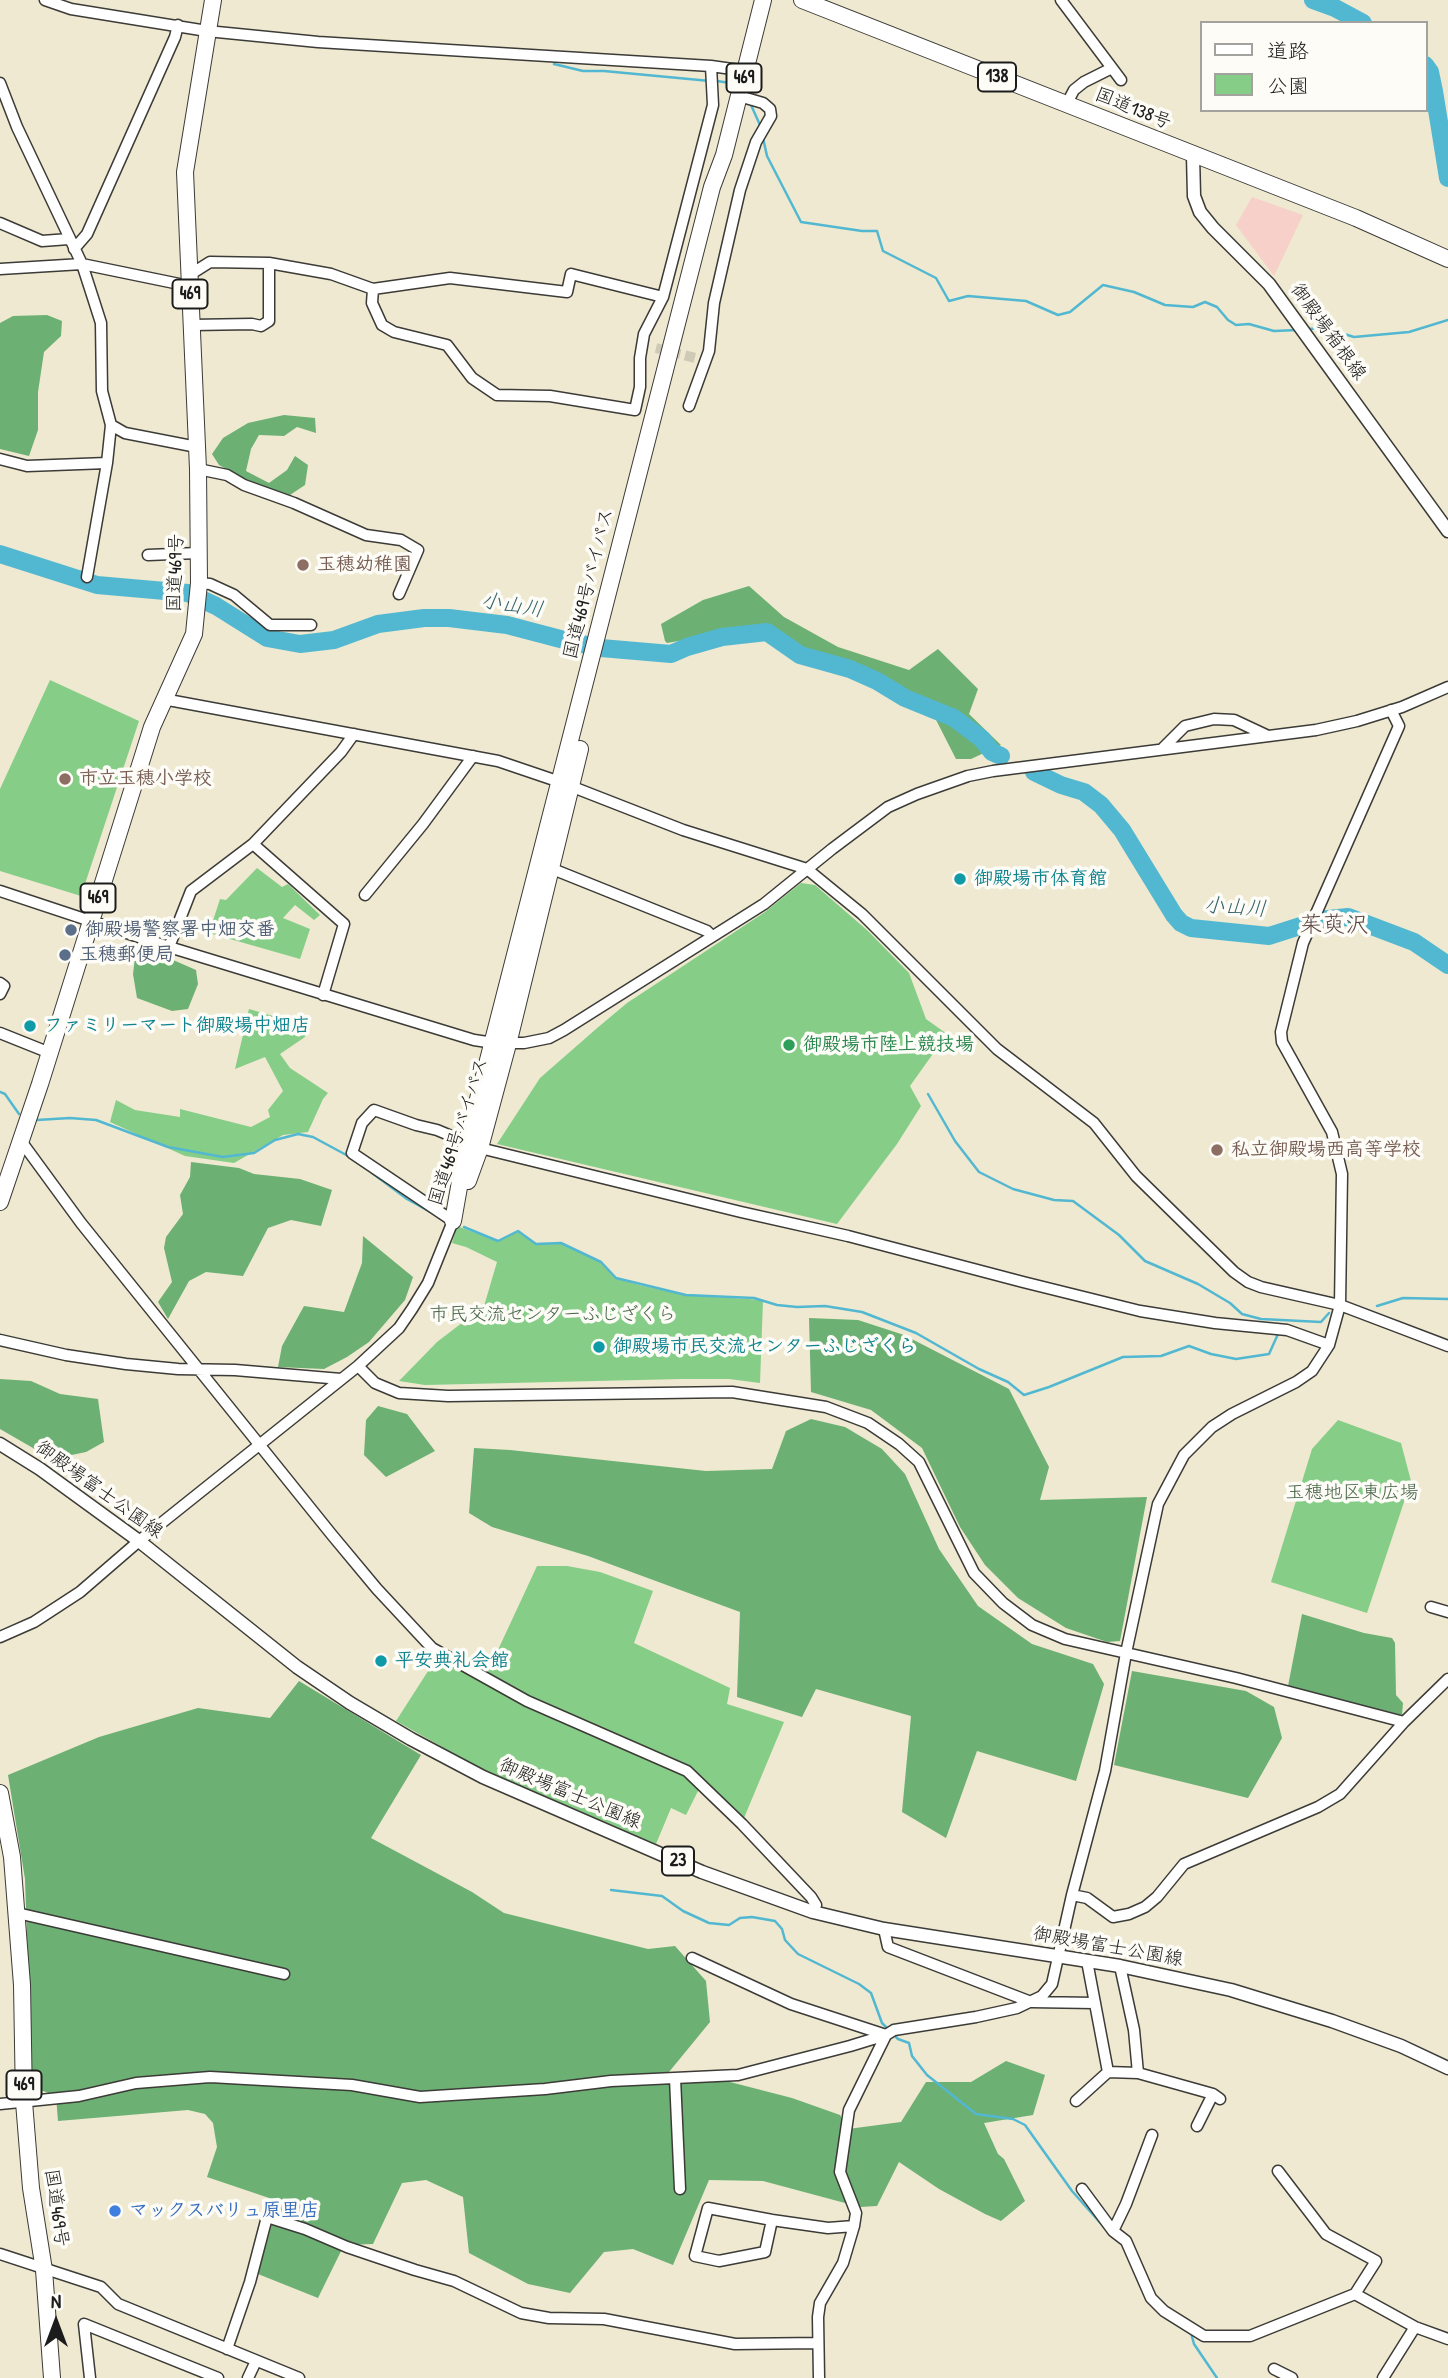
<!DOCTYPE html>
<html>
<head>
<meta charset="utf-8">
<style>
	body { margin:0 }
	#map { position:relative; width:1448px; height:2378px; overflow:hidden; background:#eee9d0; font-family:"Patrick Hand","Klee One",sans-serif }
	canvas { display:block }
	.legend { position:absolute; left:1200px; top:21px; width:228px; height:91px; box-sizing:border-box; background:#fdfcf7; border:2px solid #a3a29f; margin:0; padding:9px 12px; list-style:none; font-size:21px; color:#1c1c1c }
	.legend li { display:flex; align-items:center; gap:14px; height:35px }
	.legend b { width:35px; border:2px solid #a3a29f }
	.north { position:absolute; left:21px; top:2287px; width:70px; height:70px; -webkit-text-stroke:5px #fdfcf7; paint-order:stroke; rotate:0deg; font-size:19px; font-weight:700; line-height:28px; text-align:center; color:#1c1c1c }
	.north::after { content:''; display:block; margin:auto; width:24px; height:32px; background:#1c1c1c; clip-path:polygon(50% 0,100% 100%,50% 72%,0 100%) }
</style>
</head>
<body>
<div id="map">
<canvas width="1448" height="2378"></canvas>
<ul class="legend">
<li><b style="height:9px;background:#fff"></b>道路</li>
<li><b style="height:19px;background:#86cd88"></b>公園</li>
</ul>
<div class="north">N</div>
</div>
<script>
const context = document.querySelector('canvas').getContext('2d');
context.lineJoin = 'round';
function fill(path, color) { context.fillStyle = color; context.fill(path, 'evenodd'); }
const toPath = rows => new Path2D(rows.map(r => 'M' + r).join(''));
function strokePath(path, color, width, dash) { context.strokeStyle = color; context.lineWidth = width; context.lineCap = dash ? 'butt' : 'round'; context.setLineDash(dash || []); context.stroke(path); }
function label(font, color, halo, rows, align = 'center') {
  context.font = font + ' "Patrick Hand","Klee One",sans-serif'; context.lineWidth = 7; context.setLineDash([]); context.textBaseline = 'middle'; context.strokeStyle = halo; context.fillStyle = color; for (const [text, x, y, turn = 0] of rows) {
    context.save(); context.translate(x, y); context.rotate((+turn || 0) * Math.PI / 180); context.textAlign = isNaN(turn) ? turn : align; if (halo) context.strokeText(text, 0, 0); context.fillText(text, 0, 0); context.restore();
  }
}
const built = toPath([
	[1252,197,1303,215,1274,276,1236,225]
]);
const green = toPath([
	[50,680,139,721,81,896,0,871,0,789],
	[257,868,282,887,288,884,320,915,314,920,295,905,283,918,310,929,300,959,209,933,220,899,226,900],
	[801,883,815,885,868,931,909,973,926,1019,947,1034,910,1086,921,1106,897,1144,837,1224,497,1144,540,1078,596,1029,627,1003,765,912],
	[249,1009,304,1025,305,1037,280,1054,290,1068,328,1093,323,1099,308,1132,283,1135,234,1163,185,1156,110,1122,116,1100,135,1110,180,1117,180,1109,251,1127,270,1117,268,1110,283,1091,265,1057,235,1069],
	[457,1226,498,1241,518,1231,536,1244,561,1243,601,1262,616,1278,639,1285,686,1295,763,1300,760,1383,729,1379,681,1379,425,1385,399,1381,437,1342,484,1306,497,1262,466,1247,452,1243],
	[1338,1420,1401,1443,1411,1481,1367,1613,1271,1582,1312,1449],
	[537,1566,567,1566,600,1572,653,1591,634,1643,730,1688,727,1704,784,1722,744,1818,704,1779,686,1815,671,1808,656,1844,476,1766,396,1721,439,1654,484,1680]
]);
const forest = toPath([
	[47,315,62,321,61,336,44,352,38,392,38,430,29,456,0,449,0,323,13,316],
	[284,415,315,418,316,433,297,427,284,436,259,435,251,449,246,471,269,483,287,470,295,456,308,465,305,485,287,497,245,479,219,465,212,454,223,438,248,423],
	[749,586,784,617,838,647,909,670,938,649,978,689,969,714,1001,745,971,759,956,759,933,714,889,696,759,627,667,643,665,641,661,624,703,600],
	[136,950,164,956,196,970,198,984,188,1009,172,1011,137,998,133,974],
	[191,1162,239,1168,254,1174,300,1179,332,1190,321,1226,291,1220,268,1228,243,1276,206,1272,189,1281,168,1319,158,1302,172,1282,164,1248,166,1237,183,1214,180,1195,190,1177],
	[363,1236,413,1277,405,1300,369,1342,347,1357,324,1369,278,1367,282,1346,304,1306,344,1312,362,1263],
	[809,1318,858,1320,904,1335,1009,1389,1049,1467,1040,1500,1147,1497,1120,1641,1107,1642,1066,1628,1018,1598,985,1565,960,1527,922,1448,871,1410,811,1392],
	[0,1379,31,1381,60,1394,98,1399,104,1442,86,1452,52,1459,0,1429],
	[378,1406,407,1414,435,1451,386,1477,364,1455,366,1420],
	[811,1419,845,1427,882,1449,905,1474,939,1549,978,1606,1032,1644,1093,1664,1104,1684,1076,1781,977,1751,946,1838,902,1812,911,1716,816,1689,802,1717,737,1697,740,1612,588,1556,492,1527,469,1513,474,1448,510,1450,706,1471,772,1469,786,1431],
	[1302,1614,1364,1633,1392,1638,1395,1643,1396,1695,1403,1703,1402,1715,1288,1686],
	[1132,1671,1246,1691,1274,1707,1282,1738,1248,1798,1114,1765],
	[299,1681,421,1755,371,1838,472,1892,504,1913,648,1949,675,1946,706,1981,710,2022,669,2072,730,2082,792,2098,840,2115,848,2129,901,2122,926,2082,971,2082,1006,2061,1045,2075,1033,2115,984,2123,998,2154,1004,2159,1025,2201,1001,2221,985,2214,939,2189,899,2162,877,2206,860,2207,763,2181,709,2180,673,2265,633,2249,604,2252,570,2293,528,2284,469,2253,463,2197,426,2180,402,2183,373,2244,344,2245,318,2298,258,2274,278,2201,207,2177,217,2147,213,2123,205,2114,188,2110,58,2121,56,2096,38,2089,32,2079,25,1879,8,1775,99,1737,198,1708,270,1718]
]);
const stream = toPath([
	[554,64,583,71,604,71,710,81],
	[717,81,730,83],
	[751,105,760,125],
	[763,138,767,156,801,222,862,231,877,231,883,251,936,278,949,301,968,296,1026,301,1058,315,1070,312,1103,285,1134,292,1165,305,1193,307,1205,302,1217,307,1228,320,1236,325,1249,324,1274,331,1298,330],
	[1308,329,1325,328,1354,337,1409,332,1448,320],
	[0,1092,5,1094,19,1114],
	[928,1094,955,1141,979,1172,1013,1189,1054,1200,1073,1201,1119,1235,1145,1261,1198,1284,1230,1303,1242,1314,1261,1319,1321,1322,1329,1313],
	[37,1120,70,1118,96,1120,168,1147,223,1157,254,1153,275,1140,298,1134,313,1137,350,1157],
	[372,1173,407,1199,434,1214],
	[464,1227,498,1241,518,1231,536,1244,561,1243,601,1262,616,1278,686,1295,754,1298,777,1305,797,1307,825,1306,862,1312,916,1333,979,1369,1008,1382,1024,1395,1049,1387,1123,1357,1161,1356,1189,1346,1211,1354,1236,1359,1269,1354,1278,1334],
	[1377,1306,1403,1298,1448,1299],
	[611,1890,662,1896,683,1911,709,1923,729,1925,740,1918,752,1917,775,1921,782,1929,785,1940,798,1954,859,1984,871,1993,882,2023,889,2030],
	[894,2035,898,2039,909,2043,912,2056,927,2075,976,2114,1013,2119,1025,2125,1072,2191,1111,2235],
	[1167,2319,1185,2330],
	[1191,2333,1194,2344,1217,2378]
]);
const river = toPath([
	[1313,0,1335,8,1363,23],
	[1425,65,1430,72,1434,91,1448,178],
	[0,554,97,585,188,593,216,606,267,638,300,644,334,640,378,624,424,618,449,618,507,625,568,641,601,648,671,654,687,647,722,637,767,632,800,655,850,669,877,681,905,698,954,718,982,739,992,752,1001,756],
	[1034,772,1061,785,1084,792,1101,805,1122,830,1174,915,1181,923,1191,928,1269,936,1319,920,1348,917,1414,942,1448,965]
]);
const minorTunnel = toPath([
	[656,348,695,358]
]);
const minor = toPath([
	[45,0,71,9,207,31,318,42,711,66,746,71],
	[1061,0,1121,80],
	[0,83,17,127,82,264,93,298,101,323,102,391,111,425,125,433,197,447],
	[1066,105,1074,90,1084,82,1112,68],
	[0,223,42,241,69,239],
	[74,249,87,234,175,37,178,25],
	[0,269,82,264,189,286],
	[191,274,210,262,269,263,331,274,373,289,450,278,567,292,571,274,663,297],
	[373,289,372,303,382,325,394,332,447,345,472,378,497,395,550,396,635,410,640,387,640,358,644,334,663,297,713,105,711,66],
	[192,325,252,324,261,326,269,321,269,263],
	[689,406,709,351,714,303,740,190,756,142,771,116,770,109,763,103,739,96],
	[0,459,27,466,107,463,111,425],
	[198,469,227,475,244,485,294,503,366,535,401,540,418,550,399,594],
	[148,555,198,553],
	[87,577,107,463],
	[199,583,210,584,234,595,270,625,311,625],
	[163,699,498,761,560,782,683,830,807,869,862,914,997,1049,1094,1123,1136,1176,1234,1272,1248,1282,1261,1287,1340,1305,1448,1346],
	[1163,748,1185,726,1214,719,1234,720,1266,735],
	[253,844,344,924,323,995],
	[550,868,707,931,712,936],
	[0,891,169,947,474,1040,494,1043,524,1043,549,1038,564,1030,764,904,832,849,888,807,917,794,968,776,993,771,1316,730,1357,721,1402,707,1448,687],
	[365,895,423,824,473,756],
	[169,947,191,891,253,844,341,752,354,734],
	[0,983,4,986,0,994],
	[0,1033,50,1053],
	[21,1141,81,1223,332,1535,377,1589,432,1648,527,1701,687,1771,742,1824,811,1897,816,1905,813,1912],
	[0,1340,66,1355,126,1364,178,1369,235,1370,341,1379],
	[358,1366,375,1383,399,1393,448,1396,732,1392,826,1407,868,1423,899,1444,919,1462,974,1573,1003,1603,1032,1625,1065,1639,1236,1678,1404,1722],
	[1431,1607,1448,1612],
	[0,1637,34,1622,80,1592,139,1541,358,1366,399,1328,412,1309,428,1283,453,1221,352,1153,362,1123,374,1110,416,1125,437,1130,480,1148,741,1212,848,1236,1023,1282,1140,1311,1215,1323,1287,1330,1329,1345],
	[1072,1895,1087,1898,1113,1917,1129,1914,1145,1907,1157,1897,1184,1864,1318,1807,1340,1794,1404,1722,1448,1679],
	[17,1913,284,1974],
	[884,1929,888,1947,1031,2002,1095,2003],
	[692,1958,791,2004,886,2035],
	[1120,1966,1134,2030,1138,2073],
	[1108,2072,1138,2073,1213,2094,1220,2099],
	[675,2078,680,2189],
	[1076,2101,1108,2072,1087,1961],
	[0,2104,79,2096,136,2083,210,2077,352,2085,420,2097,545,2089,611,2081,738,2075,850,2046,886,2035],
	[1197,2126,1213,2094],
	[1152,2135,1126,2204,1113,2231,1126,2241,1151,2298,1164,2311,1204,2336,1250,2336,1355,2294,1415,2327,1448,2339],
	[1278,2171,1326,2234,1376,2261,1355,2294],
	[1082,2189,1113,2231],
	[772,2220,765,2252,719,2261,695,2256,708,2208,772,2220,828,2228,854,2226],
	[0,2254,101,2287,118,2304,299,2378],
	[227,2349,250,2282,267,2217,305,2229,347,2247,415,2270,454,2281,521,2313,549,2318,604,2319,735,2344,818,2343],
	[1274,2369,1292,2378],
	[90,2378,84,2324,218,2378],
	[248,2378,256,2361],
	[819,2378,818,2317,820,2303,843,2263,854,2226,856,2213,840,2172,849,2110,886,2035,894,2030,976,2017,1017,2008,1042,1996,1052,1984,1072,1895,1105,1771,1126,1653,1158,1504,1184,1455,1212,1427,1232,1414,1296,1382,1312,1371,1329,1345,1340,1305,1342,1174,1332,1132,1282,1042,1281,1032,1303,943,1399,726,1391,710],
	[1383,2378,1415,2327]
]);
const major = toPath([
	[1193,155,1194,196,1200,212,1213,228,1269,284,1448,531],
	[0,1444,40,1469,139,1541,297,1667,350,1703,411,1739,483,1777,702,1872,813,1912,884,1929,1120,1966,1231,1990,1332,2021,1401,2046,1448,2068]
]);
const highway = toPath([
	[802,0,1356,218,1448,259],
	[468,1181,480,1148,508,1044,580,749],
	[0,1202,40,1084,152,727,194,634,199,583,198,469,185,172,213,0],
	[453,1221,467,1142,712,187,724,155,763,0],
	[0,1793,12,1857,22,1985,24,2102,31,2188,44,2270,52,2378]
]);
const markers = [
	[303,565,7,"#8d6e63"],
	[65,779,7,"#8d6e63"],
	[960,879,7,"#0f9aa8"],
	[71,930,7,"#5c6f8a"],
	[65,955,7,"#5c6f8a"],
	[30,1026,7,"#0f9aa8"],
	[789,1045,7,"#2e9e5b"],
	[1217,1150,7,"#8d6e63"],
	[599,1347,7,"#0f9aa8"],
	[381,1661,7,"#0f9aa8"],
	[115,2211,7,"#3f7fe0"]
];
const shields = [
	[997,77,38],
	[744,78,35],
	[190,294,35],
	[98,898,35],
	[678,1861,32],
	[24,2085,35]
];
const shieldNames = [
	["138",997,77],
	["469",744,78],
	["469",190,294],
	["469",98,898],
	["23",678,1861],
	["469",24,2085]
];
const streetNames = [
	["国道138号",1133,109,22],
	["御殿場箱根線",1328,332,54],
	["国道469号",176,573,-88],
	["国道469号バイパス",589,584,-76],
	["国道469号バイパス",459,1132,-72],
	["御殿場富士公園線",99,1490,36],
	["御殿場富士公園線",570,1794,23],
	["御殿場富士公園線",1108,1947,10],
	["国道469号",56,2208,82]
];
const educationNames = [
	["玉穂幼稚園",317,565],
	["市立玉穂小学校",79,779],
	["私立御殿場西高等学校",1231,1150]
];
const cultureNames = [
	["御殿場市体育館",974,879],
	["ファミリーマート御殿場中畑店",44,1026],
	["御殿場市民交流センターふじざくら",613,1347],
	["平安典礼会館",395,1661]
];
const serviceNames = [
	["御殿場警察署中畑交番",85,930],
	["玉穂郵便局",79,955]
];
const leisureNames = [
	["御殿場市陸上競技場",803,1045]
];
const parkNames = [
	["市民交流センターふじざくら",553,1315],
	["玉穂地区東広場",1352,1493]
];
const shopNames = [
	["マックスバリュ原里店",129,2211]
];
const waterNames = [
	["小山川",512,606,9],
	["小山川",1235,908,4]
];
const quarterNames = [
	["茱萸沢",1334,926]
];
fill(built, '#f7d0c9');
fill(green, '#86cd88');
fill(forest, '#6cb074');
strokePath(stream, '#52b8d1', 2.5);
strokePath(river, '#52b8d1', 18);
strokePath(minorTunnel, '#cecab5', 10, [10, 5]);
strokePath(minor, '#3c3b37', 13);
strokePath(major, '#3c3b37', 15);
strokePath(highway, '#3c3b37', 18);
strokePath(minor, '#fff', 10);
strokePath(major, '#fff', 12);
strokePath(highway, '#fff', 16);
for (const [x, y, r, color] of markers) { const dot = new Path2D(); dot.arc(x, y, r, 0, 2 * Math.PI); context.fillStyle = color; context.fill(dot); strokePath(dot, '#fdfcf7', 2.5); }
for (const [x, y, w] of shields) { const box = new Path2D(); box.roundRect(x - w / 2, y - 14.5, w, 29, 5); context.fillStyle = '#fdfcf7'; context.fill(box); strokePath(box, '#1c1c1c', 2); }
label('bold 18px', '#1c1c1c', null, shieldNames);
label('19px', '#1c1c1c', '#fdfcf7', streetNames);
label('bold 19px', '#785e54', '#fdfcf7', educationNames, 'left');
label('bold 19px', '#0d838f', '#fdfcf7', cultureNames, 'left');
label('bold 19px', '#4e5e75', '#fdfcf7', serviceNames, 'left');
label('bold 19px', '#27864d', '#fdfcf7', leisureNames, 'left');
label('19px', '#466347', '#fdfcf7', parkNames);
label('bold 19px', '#366cbe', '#fdfcf7', shopNames, 'left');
label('italic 21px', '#34626d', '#fdfcf7', waterNames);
label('23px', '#5b4544', '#fdfcf7', quarterNames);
</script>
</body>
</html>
